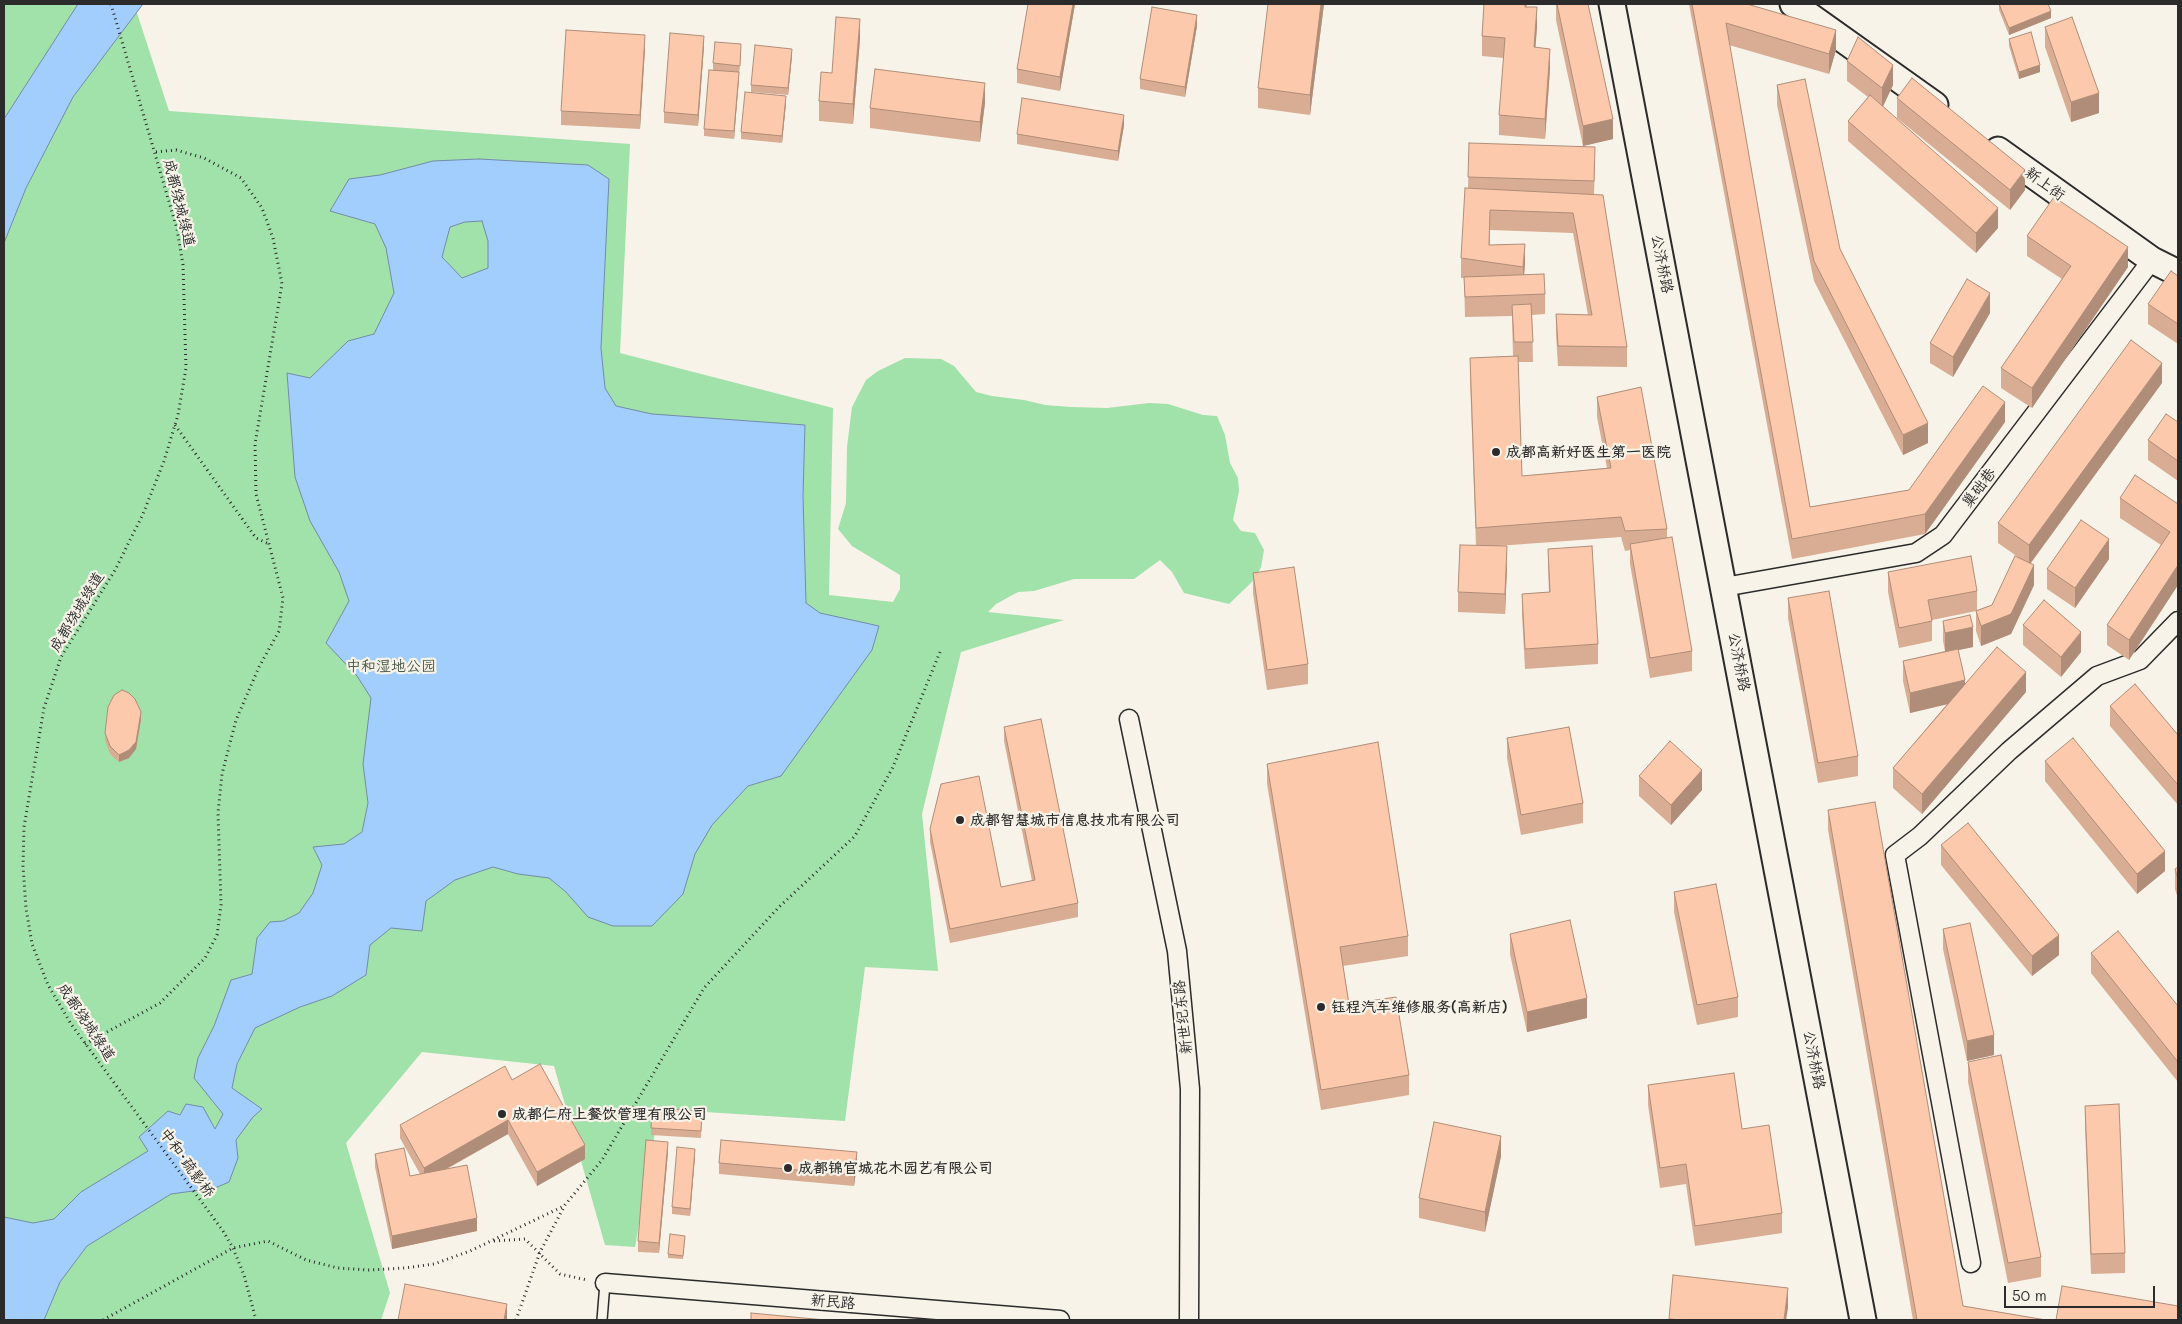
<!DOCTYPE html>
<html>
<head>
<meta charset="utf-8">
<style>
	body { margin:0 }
	#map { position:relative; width:2182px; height:1324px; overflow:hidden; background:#f7f3e8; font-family:Mali,sans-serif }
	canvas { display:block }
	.frame { position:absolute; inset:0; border:5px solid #2b2b2b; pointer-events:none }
	.scale { position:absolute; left:2004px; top:1286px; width:151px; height:22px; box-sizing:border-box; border:2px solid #2b2b2b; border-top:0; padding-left:6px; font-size:15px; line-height:18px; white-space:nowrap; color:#2b2b2b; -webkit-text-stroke:4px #f7f3e8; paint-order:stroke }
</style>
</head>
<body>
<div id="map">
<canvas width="2182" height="1324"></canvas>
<div class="frame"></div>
<div class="scale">50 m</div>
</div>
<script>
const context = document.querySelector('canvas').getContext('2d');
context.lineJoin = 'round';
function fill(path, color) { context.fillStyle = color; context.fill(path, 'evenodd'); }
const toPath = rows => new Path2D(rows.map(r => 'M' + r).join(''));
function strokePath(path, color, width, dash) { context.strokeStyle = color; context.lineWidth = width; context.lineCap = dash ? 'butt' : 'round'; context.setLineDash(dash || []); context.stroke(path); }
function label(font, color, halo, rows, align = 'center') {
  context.font = font + ' Mali,"LXGW WenKai TC",sans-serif'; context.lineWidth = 4.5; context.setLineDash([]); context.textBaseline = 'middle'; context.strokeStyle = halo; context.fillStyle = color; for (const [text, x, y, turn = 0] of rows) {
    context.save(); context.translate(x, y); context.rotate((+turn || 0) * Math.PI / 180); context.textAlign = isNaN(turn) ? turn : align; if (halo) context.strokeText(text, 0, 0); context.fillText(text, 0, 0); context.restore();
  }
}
const green = toPath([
	[4,4,134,4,169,111,630,144,620,353,833,408,829,595,893,602,900,589,900,575,852,546,838,529,846,503,847,447,852,407,866,380,878,371,905,358,941,359,954,366,976,392,992,396,1024,400,1045,405,1071,407,1107,408,1149,403,1168,404,1203,415,1217,416,1225,435,1230,463,1238,478,1239,491,1233,520,1241,531,1255,533,1264,550,1261,567,1255,579,1229,604,1184,593,1172,572,1160,560,1134,579,1074,579,1034,591,1018,592,996,604,988,612,1064,620,961,652,922,814,938,971,865,967,845,1121,659,1109,635,1247,605,1245,554,1066,422,1052,346,1143,390,1293,381,1320,4,1320]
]);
const water = toPath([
	[78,4,143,4,73,97,26,188,4,243,4,119,78,4],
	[479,159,588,165,609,179,601,348,605,388,616,406,652,414,805,425,803,496,806,603,820,613,879,626,872,650,781,776,748,786,712,825,695,854,683,894,652,926,613,926,588,917,566,892,549,878,518,874,493,867,455,880,426,901,422,931,391,928,370,945,366,975,332,996,300,1007,255,1028,237,1064,232,1088,262,1109,253,1117,236,1140,238,1158,229,1182,215,1188,171,1194,87,1246,60,1282,44,1320,4,1320,4,1217,33,1223,54,1219,81,1192,148,1151,139,1137,168,1111,180,1115,186,1104,203,1107,215,1129,223,1114,194,1078,198,1058,214,1026,231,980,252,974,257,938,270,922,283,921,299,913,313,893,322,865,313,847,344,844,362,832,368,803,363,764,371,698,357,676,326,643,349,601,339,572,310,521,295,477,287,373,310,378,348,341,374,334,394,293,386,248,375,224,330,211,349,179,380,175,433,161,479,159],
	[482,221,488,241,488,268,462,278,442,257,450,227,465,222,482,221]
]);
const path = toPath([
	[111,4,177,229,183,265,186,368,178,415,164,461,143,514,115,570,61,657,44,708,24,827,23,866,26,908,32,944,48,985,71,1024,223,1231,233,1248,244,1275,256,1320],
	[175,425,256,538,269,544],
	[85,1044,160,1003,205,958,217,935,221,905,218,813,222,774,236,720,259,667,279,631,283,598,256,494,255,444,282,284,273,238,262,208,241,178,204,158,176,150,155,152],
	[494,1241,525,1239,560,1274,587,1280],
	[103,1320,233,1248,268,1241,306,1260,338,1268,368,1270,405,1268,434,1264,470,1251,564,1206],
	[516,1320,540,1252,565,1205,602,1160,704,988,779,907,855,836,893,767,940,652]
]);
const service = toPath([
	[602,1320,605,1283]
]);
const minor = toPath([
	[1724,587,1916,553,1943,535,2152,260],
	[1129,719,1177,951,1190,1089,1189,1320],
	[1971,1263,1895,855,1920,836,2009,751,2097,676,2140,660,2178,621],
	[605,1283,1060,1320]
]);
const secondary = toPath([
	[1612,4,1863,1320],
	[1793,4,1935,105],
	[1998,150,2152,260,2178,273]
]);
const wall = toPath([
	[1028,4,1075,4,1060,91,1017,83,1017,69],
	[1324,4,1310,115,1258,108,1258,88],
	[1484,4,1527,4,1527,7,1537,27,1535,47,1550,69,1545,139,1499,135,1499,115,1504,58,1482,56,1482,36],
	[1556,4,1588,4,1613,139,1583,146,1556,20],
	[1689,4,1747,4,1836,50,1829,74,1729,45,1810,507,1909,490,2005,422,1925,534,1792,559],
	[1999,4,2051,18,2009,35,1999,10],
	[1197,26,1185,97,1140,89,1140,79],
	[2045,27,2099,113,2071,122,2045,47],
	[860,39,853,124,819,121,819,101,832,73],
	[2009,39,2040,72,2019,79,2009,46],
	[704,46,698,126,664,123,664,112],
	[645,48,640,129,561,125,561,111],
	[741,51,734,139,704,136,704,129,713,70,713,63],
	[792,56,788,95,751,92,751,85],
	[1847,61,1893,85,1883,107,1998,228,1976,253,1848,141,1848,121,1868,97,1847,81],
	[1777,85,1840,249,1928,443,1903,455,1814,281,1777,105],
	[1897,98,2025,190,2010,210,1897,118],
	[786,103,782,143,741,139,741,132],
	[985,103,980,142,870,128,870,108],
	[1124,125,1118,161,1017,144,1017,134],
	[1469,143,1595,167,1594,194,1627,347,1627,367,1558,366,1556,334,1556,314,1588,315,1573,233,1490,230,1490,245,1525,264,1524,275,1545,294,1545,314,1532,315,1533,362,1518,362,1522,476,1607,468,1597,417,1597,397,1667,529,1667,537,1692,651,1692,671,1650,678,1630,564,1630,550,1625,551,1621,537,1497,546,1507,566,1505,614,1458,612,1458,592,1476,545,1470,378,1470,358,1513,356,1512,316,1465,317,1464,278,1461,278,1461,258,1468,188],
	[2027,236,2128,267,2032,408,2001,388,2001,368,2062,279,2027,256],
	[2178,276,2178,344,2148,324,2148,304],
	[1990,313,1953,377,1930,363,1930,343],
	[2162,383,2031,563,2034,585,2011,634,1981,646,1976,631,1976,611,1932,620,1932,641,1899,648,1888,592,1888,572,1977,591,1977,610,1992,605,2018,557,1998,543,1998,523],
	[2178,422,2178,481,2148,460,2148,440],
	[2120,498,2178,504,2178,585,2129,660,2107,645,2107,625,2161,545,2120,518],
	[1548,549,1598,644,1598,664,1525,669,1522,614,1522,594,1549,592,1548,569],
	[2109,559,2075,608,2047,589,2047,569],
	[1253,573,1308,664,1308,684,1267,690,1253,593],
	[1788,598,1858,756,1858,776,1818,783,1788,618],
	[1943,621,1973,647,1958,650,1965,684,2026,692,1922,814,1893,788,1893,768,1947,704,1910,713,1903,681,1903,661,1945,651,1943,641],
	[2023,625,2081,652,2061,677,2023,645],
	[2110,706,2178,735,2178,805,2110,726],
	[141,719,136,749,129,758,119,762,110,754,105,740,105,733],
	[1004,727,1078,903,1078,917,950,943,930,842,930,829,1001,887,1032,881,1004,741],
	[1507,738,1583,803,1583,823,1521,835,1507,758],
	[2045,761,2165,871,2137,894,2045,781],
	[1267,764,1408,936,1408,956,1343,966,1349,1004,1409,1075,1409,1095,1321,1110,1267,784],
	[1639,776,1702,790,1671,825,1639,796],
	[1828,810,1963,1306,2046,1320,1913,1320,1828,830],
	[1941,845,2059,955,2032,976,1941,865],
	[2178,867,2178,899,2175,889,2175,869],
	[1674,892,1738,997,1738,1017,1697,1025,1674,912],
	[1943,929,1994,1055,1967,1061,1943,949],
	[1510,934,1587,1018,1527,1032,1510,954],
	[2091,953,2178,1006,2178,1082,2091,973],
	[1968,1062,2041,1257,2041,1277,2008,1283,1968,1082],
	[512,1080,585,1159,537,1186,508,1134,447,1169,477,1231,392,1249,375,1167,375,1154,410,1176,420,1174,400,1138,400,1125],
	[1648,1085,1742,1129,1782,1213,1782,1233,1695,1246,1686,1184,1660,1188,1648,1105],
	[2085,1106,2125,1253,2125,1273,2091,1274,2085,1126],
	[652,1108,702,1111,701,1138,651,1135],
	[668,1152,659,1253,638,1252,638,1241],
	[695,1156,690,1216,672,1214,672,1207],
	[1501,1156,1485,1232,1419,1218,1419,1198],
	[719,1163,857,1163,854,1186,719,1174],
	[685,1239,683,1259,668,1258,668,1254]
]);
const shadedWall = toPath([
	[1073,4,1075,4,1060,91,1060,77],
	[1321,4,1324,4,1310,115,1310,95],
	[1537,7,1537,27,1534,67,1534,47],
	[2051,11,2051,18,2009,35,2009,28],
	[1197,15,1197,26,1185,97,1185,87],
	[860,19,860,39,853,124,853,104],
	[1836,30,1836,50,1829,74,1829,54],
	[645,35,645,48,640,129,640,115],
	[704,36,704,46,698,126,698,115],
	[792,49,792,56,788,95,788,88],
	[1550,49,1550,69,1545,139,1545,119],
	[1893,65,1893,85,1882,108,1882,88],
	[2040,65,2040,72,2019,79,2019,72],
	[739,72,739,79,734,139,734,131],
	[985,83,985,103,980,142,980,122],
	[2099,93,2099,113,2071,122,2071,102],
	[786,96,786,103,782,143,782,136],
	[1124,115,1124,125,1118,161,1118,151],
	[1613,119,1613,139,1583,146,1583,126],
	[2025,170,2025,190,2010,210,2010,190],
	[1998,208,1998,228,1976,253,1976,233],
	[1525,244,1525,264,1523,287,1523,267],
	[2128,247,2128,267,2032,408,2032,388],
	[1990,293,1990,313,1953,377,1953,357],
	[2162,363,2162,383,2029,565,2029,545],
	[2005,402,2005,422,1925,534,1925,514],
	[1928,423,1928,443,1903,455,1903,435],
	[2109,539,2109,559,2075,608,2075,588],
	[1507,546,1507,566,1505,614,1505,594],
	[2034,565,2034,585,2011,634,1981,646,1981,626],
	[2178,565,2178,585,2129,660,2129,640],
	[1973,627,1973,647,1945,653,1945,633],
	[2081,632,2081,652,2061,677,2061,657],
	[2026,672,2026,692,1922,814,1922,794],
	[1965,680,1965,700,1910,713,1910,693],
	[141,712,141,719,136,749,129,758,119,762,119,755],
	[1702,770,1702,790,1671,825,1671,805],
	[2165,851,2165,871,2137,894,2137,874],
	[2059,935,2059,955,2032,976,2032,956],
	[1587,998,1587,1018,1527,1032,1527,1012],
	[1994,1035,1994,1055,1967,1061,1967,1041],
	[508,1120,508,1134,424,1181,424,1168],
	[1501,1136,1501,1156,1485,1232,1485,1212],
	[668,1142,668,1152,659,1253,659,1243],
	[585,1145,585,1159,537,1186,537,1172],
	[695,1149,695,1156,690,1216,690,1209],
	[857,1152,857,1163,854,1186,854,1175],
	[477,1218,477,1231,392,1249,392,1236],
	[1788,1288,1788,1308,1786,1320,1784,1320],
	[507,1304,507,1320,504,1320]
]);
const building = toPath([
	[1028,4,1073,4,1060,77,1017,69,1028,4],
	[1268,4,1321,4,1310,95,1258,88,1268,4],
	[1484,4,1525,4,1525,7,1537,7,1534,47,1550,49,1545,119,1499,115,1505,38,1482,36,1484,4],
	[1557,4,1588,4,1613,119,1583,126,1557,4],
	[1692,4,1747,4,1836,30,1829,54,1726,23,1810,507,1909,490,1983,386,2005,402,1925,514,1792,539,1692,4],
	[1999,4,2048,4,2051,11,2009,28,1999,4],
	[1152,7,1197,15,1185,87,1140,79,1152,7],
	[836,17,860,19,853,104,819,101,821,72,832,73,836,17],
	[2072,17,2099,93,2071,102,2045,27,2072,17],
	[566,30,645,35,640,115,561,111,566,30],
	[2031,32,2040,65,2019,72,2009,39,2031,32],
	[670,33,704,36,698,115,664,112,670,33],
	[1858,37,1893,65,1882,88,1847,61,1858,37],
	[715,42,741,44,740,66,713,63,715,42],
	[755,45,792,49,788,88,751,85,755,45],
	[875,69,985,83,980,122,870,108,875,69],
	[709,70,739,72,734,131,704,129,709,70],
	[1912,78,2025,170,2010,190,1897,98,1912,78],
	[1805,79,1840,249,1928,423,1903,435,1814,261,1777,85,1805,79],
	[745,92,786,96,782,136,741,132,745,92],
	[1870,95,1998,208,1976,233,1848,121,1870,95],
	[1022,98,1124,115,1118,151,1017,134,1022,98],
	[1469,143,1595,147,1594,181,1468,177,1469,143],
	[1465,188,1603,195,1627,347,1558,346,1556,314,1592,315,1573,213,1490,210,1489,245,1525,244,1523,267,1461,258,1465,188],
	[2054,197,2128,247,2032,388,2001,368,2071,266,2027,236,2054,197],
	[2171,271,2178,276,2178,324,2148,304,2171,271],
	[1544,274,1545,294,1465,297,1464,277,1544,274],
	[1967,279,1990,293,1953,357,1930,343,1967,279],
	[1531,304,1533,342,1514,342,1512,305,1531,304],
	[2131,340,2162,363,2029,545,1998,523,2131,340],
	[1518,356,1522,476,1611,468,1597,397,1641,387,1667,529,1625,531,1621,517,1476,528,1470,358,1518,356],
	[2166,414,2178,422,2178,461,2148,440,2166,414],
	[2135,475,2178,504,2178,565,2129,640,2107,625,2170,532,2120,498,2135,475],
	[2081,520,2109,539,2075,588,2047,569,2081,520],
	[1672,537,1692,651,1650,658,1630,544,1672,537],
	[1460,545,1507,546,1505,594,1458,592,1460,545],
	[1592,546,1598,644,1525,649,1522,594,1550,592,1548,549,1592,546],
	[1971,556,1977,591,1928,600,1932,621,1899,628,1888,572,1971,556],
	[2015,556,2034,565,2011,614,1981,626,1976,611,1992,605,2015,556],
	[1294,567,1308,664,1267,670,1253,573,1294,567],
	[1829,591,1858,756,1818,763,1788,598,1829,591],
	[2044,600,2081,632,2061,657,2023,625,2044,600],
	[1970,615,1973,627,1945,633,1943,621,1970,615],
	[1997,647,2026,672,1922,794,1893,768,1997,647],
	[1958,649,1965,680,1910,693,1903,661,1958,649],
	[2135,684,2178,735,2178,785,2110,706,2135,684],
	[122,690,129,693,135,699,141,712,136,742,129,750,119,755,110,746,105,733,108,707,114,695,122,690],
	[1041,719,1078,903,950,929,930,829,941,784,979,776,1001,887,1035,880,1004,727,1041,719],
	[1569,727,1583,803,1521,815,1507,738,1569,727],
	[2073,738,2165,851,2137,874,2045,761,2073,738],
	[1670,741,1702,770,1671,805,1639,776,1670,741],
	[1378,742,1408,936,1340,947,1349,1004,1396,997,1409,1075,1321,1090,1267,764,1378,742],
	[1875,802,1963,1306,2046,1320,1917,1320,1828,810,1875,802],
	[1968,823,2059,935,2032,956,1941,845,1968,823],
	[2178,867,2178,879,2175,869,2178,867],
	[1716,884,1738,997,1697,1005,1674,892,1716,884],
	[1570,920,1587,998,1527,1012,1510,934,1570,920],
	[1970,923,1994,1035,1967,1041,1943,929,1970,923],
	[2118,931,2178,1006,2178,1062,2091,953,2118,931],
	[2001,1055,2041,1257,2008,1263,1968,1062,2001,1055],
	[540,1064,585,1145,537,1172,508,1120,424,1168,400,1125,505,1066,512,1080,540,1064],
	[1734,1073,1742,1129,1769,1125,1782,1213,1695,1226,1686,1164,1660,1168,1648,1085,1734,1073],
	[2119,1104,2125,1253,2091,1254,2085,1106,2119,1104],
	[652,1108,702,1111,701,1131,651,1128,652,1108],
	[1434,1122,1501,1136,1485,1212,1419,1198,1434,1122],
	[646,1140,668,1142,659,1243,638,1241,646,1140],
	[721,1140,857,1152,854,1175,719,1163,721,1140],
	[677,1147,695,1149,690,1209,672,1207,677,1147],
	[404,1148,410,1176,467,1165,477,1218,392,1236,375,1154,404,1148],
	[670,1234,685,1236,683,1256,668,1254,670,1234],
	[1673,1275,1788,1288,1784,1320,1683,1320,1669,1319,1673,1275],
	[405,1284,507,1304,504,1320,398,1320,405,1284],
	[2062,1286,2178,1306,2178,1320,2056,1320,2062,1286],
	[751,1313,825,1320,751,1320,751,1313]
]);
const markers = [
	[1496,452,5,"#2b2b2b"],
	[960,820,5,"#2b2b2b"],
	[1321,1007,5,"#2b2b2b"],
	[502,1114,5,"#2b2b2b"],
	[788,1168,5,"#2b2b2b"]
];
const streetNames = [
	["新上街",2045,184,36],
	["成都绕城绿道",179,203,76],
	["公济桥路",1662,264,79],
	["巢础巷",1979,488,-53],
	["成都绕城绿道",77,612,-59],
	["公济桥路",1739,662,79],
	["新世纪东路",1183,1017,-96],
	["成都绕城绿道",86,1022,56],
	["公济桥路",1814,1060,79],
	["中和·疏影桥",187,1163,54],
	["新民路",833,1302,5]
];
const poiNames = [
	["成都高新好医生第一医院",1506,452],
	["成都智慧城市信息技术有限公司",970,820],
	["钰程汽车维修服务(高新店)",1331,1007],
	["成都仁府上餐饮管理有限公司",512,1114],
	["成都锦官城花木园艺有限公司",798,1168]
];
const parkNames = [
	["中和湿地公园",391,666]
];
fill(green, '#a1e1aa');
fill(water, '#a1cefc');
strokePath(water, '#728da8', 1);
strokePath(service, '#2b2b2b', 12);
strokePath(minor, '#2b2b2b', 21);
strokePath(secondary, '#2b2b2b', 29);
strokePath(path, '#2b2b2b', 3, [1, 4]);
strokePath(service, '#f7f3e8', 9);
strokePath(minor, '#f7f3e8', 18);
strokePath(secondary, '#f7f3e8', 25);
fill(wall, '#d9ad94');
fill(shadedWall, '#b08d78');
fill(building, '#fcc9ac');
strokePath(building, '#b08d78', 1);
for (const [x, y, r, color] of markers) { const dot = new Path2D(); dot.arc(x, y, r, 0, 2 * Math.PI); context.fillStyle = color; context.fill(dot); strokePath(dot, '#f7f3e8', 2); }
label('15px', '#2b2b2b', '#f7f3e8', streetNames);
label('bold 15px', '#2b2b2b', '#f7f3e8', poiNames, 'left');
label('15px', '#48584b', '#f7f3e8', parkNames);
</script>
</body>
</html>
